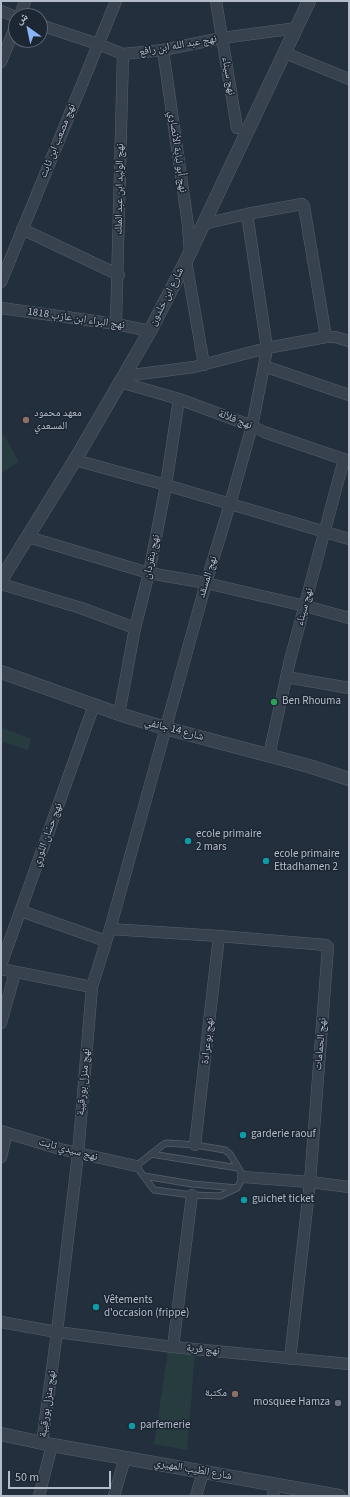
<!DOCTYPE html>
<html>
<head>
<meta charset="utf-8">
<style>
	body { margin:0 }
	#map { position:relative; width:350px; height:1497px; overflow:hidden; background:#242f3e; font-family:"Source Sans 3","Noto Naskh Arabic",sans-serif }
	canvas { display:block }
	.frame { position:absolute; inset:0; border:2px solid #b4bcc9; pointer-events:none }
	.north { position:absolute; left:8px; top:8px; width:40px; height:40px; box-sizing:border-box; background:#1d2633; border:1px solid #59626f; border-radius:50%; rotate:327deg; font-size:11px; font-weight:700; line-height:16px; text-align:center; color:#b4bcc9 }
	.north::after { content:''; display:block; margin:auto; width:14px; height:18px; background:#8ab4f8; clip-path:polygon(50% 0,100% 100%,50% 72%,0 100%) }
	.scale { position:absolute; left:8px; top:1471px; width:103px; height:18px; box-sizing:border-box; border:2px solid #b4bcc9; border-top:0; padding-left:5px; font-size:12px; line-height:14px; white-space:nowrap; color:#b4bcc9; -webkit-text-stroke:3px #1d2633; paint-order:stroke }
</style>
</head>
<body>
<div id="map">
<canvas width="350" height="1497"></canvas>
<div class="frame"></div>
<div class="north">ش</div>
<div class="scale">50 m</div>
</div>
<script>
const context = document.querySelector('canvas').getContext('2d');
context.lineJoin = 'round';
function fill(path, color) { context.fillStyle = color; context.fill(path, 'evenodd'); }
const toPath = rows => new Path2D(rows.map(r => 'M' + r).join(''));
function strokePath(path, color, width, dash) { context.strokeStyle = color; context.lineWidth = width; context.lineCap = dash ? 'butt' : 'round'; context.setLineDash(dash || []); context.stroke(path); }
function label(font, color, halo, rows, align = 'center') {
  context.font = font + ' "Source Sans 3","Noto Naskh Arabic",sans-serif'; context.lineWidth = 3; context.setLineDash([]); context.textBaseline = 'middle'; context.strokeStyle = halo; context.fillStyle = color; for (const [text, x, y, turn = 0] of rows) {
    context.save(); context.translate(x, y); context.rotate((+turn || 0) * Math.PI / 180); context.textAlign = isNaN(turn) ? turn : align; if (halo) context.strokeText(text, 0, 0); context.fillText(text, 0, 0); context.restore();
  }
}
const green = toPath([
	[4,435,19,462,1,473,1,436],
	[1,727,31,739,28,750,1,741],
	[168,1350,195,1353,187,1450,154,1444]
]);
const service = toPath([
	[168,1143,195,1145,225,1150,230,1154,242,1174,243,1177,242,1179,237,1188,220,1196,192,1195,154,1190,136,1166,164,1144,168,1143],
	[151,1154,238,1168],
	[144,1176,192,1184,237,1188]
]);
const minor = toPath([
	[216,1,237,128],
	[1,11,16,17],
	[20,16,25,1],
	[40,25,98,44,123,54,163,50,222,38,297,28],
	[163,50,188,225,190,253],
	[285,53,349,79],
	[1,62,16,25],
	[203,224,247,214,302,204,304,206,326,337],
	[22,229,119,275],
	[186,261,204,365],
	[1,282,116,1],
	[1,308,116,324,150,331],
	[116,324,123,54],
	[264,366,349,395],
	[126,374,132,375,194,367,267,348,326,337,335,337,349,341],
	[120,382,179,399,252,426,264,432,349,461],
	[75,460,166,485,349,539],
	[28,537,149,573,206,583,305,606,349,618],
	[1,584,81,608,135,628],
	[286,677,349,688],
	[119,714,135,628,149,573,166,485,179,399],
	[269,755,290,660,344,459],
	[21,911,106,941],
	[110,929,219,936,326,945,328,947,310,1182,290,1359],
	[1,965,94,705],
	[1,969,92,987],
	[1,1023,15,973],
	[1,1131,60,1149,136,1166],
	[195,1145,219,936],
	[1,1157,7,1133],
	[243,1177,310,1182,349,1187],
	[1,1322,57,1332,173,1347,349,1364],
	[173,1347,192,1195],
	[42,1443,57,1332,78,1154,92,987,110,929,206,583,230,504,252,426,264,366,267,348,247,214],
	[39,1496,52,1445],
	[114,1496,125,1458],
	[196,1496,203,1472],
	[273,1496,275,1484]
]);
const tertiary = toPath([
	[1,580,75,460,150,331,186,261,309,1],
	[1,672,119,714,165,728,309,766,349,779],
	[1,1434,52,1445,339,1496]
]);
const markers = [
	[26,420,4,"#8d6e63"],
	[274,702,4,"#2e9e5b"],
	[188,841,4,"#0f9aa8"],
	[266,861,4,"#0f9aa8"],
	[243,1135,4,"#0f9aa8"],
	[244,1200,4,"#0f9aa8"],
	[96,1307,4,"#0f9aa8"],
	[235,1394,4,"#8d6e63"],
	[338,1403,4,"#6b7280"],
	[132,1426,4,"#0f9aa8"]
];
const streetNames = [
	["نهج عبد الله ابن رافع",178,46,-10],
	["نهج سيناء",228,76,81],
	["نهج مصعب ابن ثابت",58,141,-68],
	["نهج أبو لبابة الأنصاري",177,152,82],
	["نهج الوليد ابن عبد الملك",120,189,-89],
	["شارع ابن خلدون",167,297,-63],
	["نهج البراء ابن عازب 1818",76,319,8],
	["نهج قلاّلة",235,420,21],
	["نهج بنقردان",152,557,-78],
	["نهج المسقد",208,577,-73],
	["نهج سيناء",305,607,-75],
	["شارع 14 جانفي",174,730,15],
	["نهج حسّان النّوري",48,835,-70],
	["نهج بوعرادة",208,1041,-84],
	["نهج الحمامات",321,1044,-85],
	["نهج منزل بورقيبة",84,1082,-85],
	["نهج سيدي ثابت",68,1150,15],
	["نهج قربة",203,1350,6],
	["نهج منزل بورقيبة",48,1404,-82],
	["شارع الطّيب المهيري",193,1470,10]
];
const poiNames = [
	["معهد محمود",34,414],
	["المسعدي",34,427],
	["Ben Rhouma",282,702],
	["ecole primaire",196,835],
	["2 mars",196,848],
	["ecole primaire",274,855],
	["Ettadhamen 2",274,868],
	["garderie raouf",251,1135],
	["guichet ticket",252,1200],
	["Vêtements",104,1301],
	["d'occasion (frippe)",104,1314],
	["مكتبة",227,1394,"right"],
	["mosquee Hamza",330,1403,"right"],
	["parfemerie",140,1426]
];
fill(green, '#263c3f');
strokePath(service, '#565f6c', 7);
strokePath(minor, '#565f6c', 12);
strokePath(tertiary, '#565f6c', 14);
strokePath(service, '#38414e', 5.5);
strokePath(minor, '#38414e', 11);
strokePath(tertiary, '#38414e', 13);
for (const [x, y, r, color] of markers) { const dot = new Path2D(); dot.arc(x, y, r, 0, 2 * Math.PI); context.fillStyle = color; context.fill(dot); strokePath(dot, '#1d2633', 1.5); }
label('11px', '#b4bcc9', '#1d2633', streetNames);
label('11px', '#b4bcc9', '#1d2633', poiNames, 'left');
</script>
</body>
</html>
